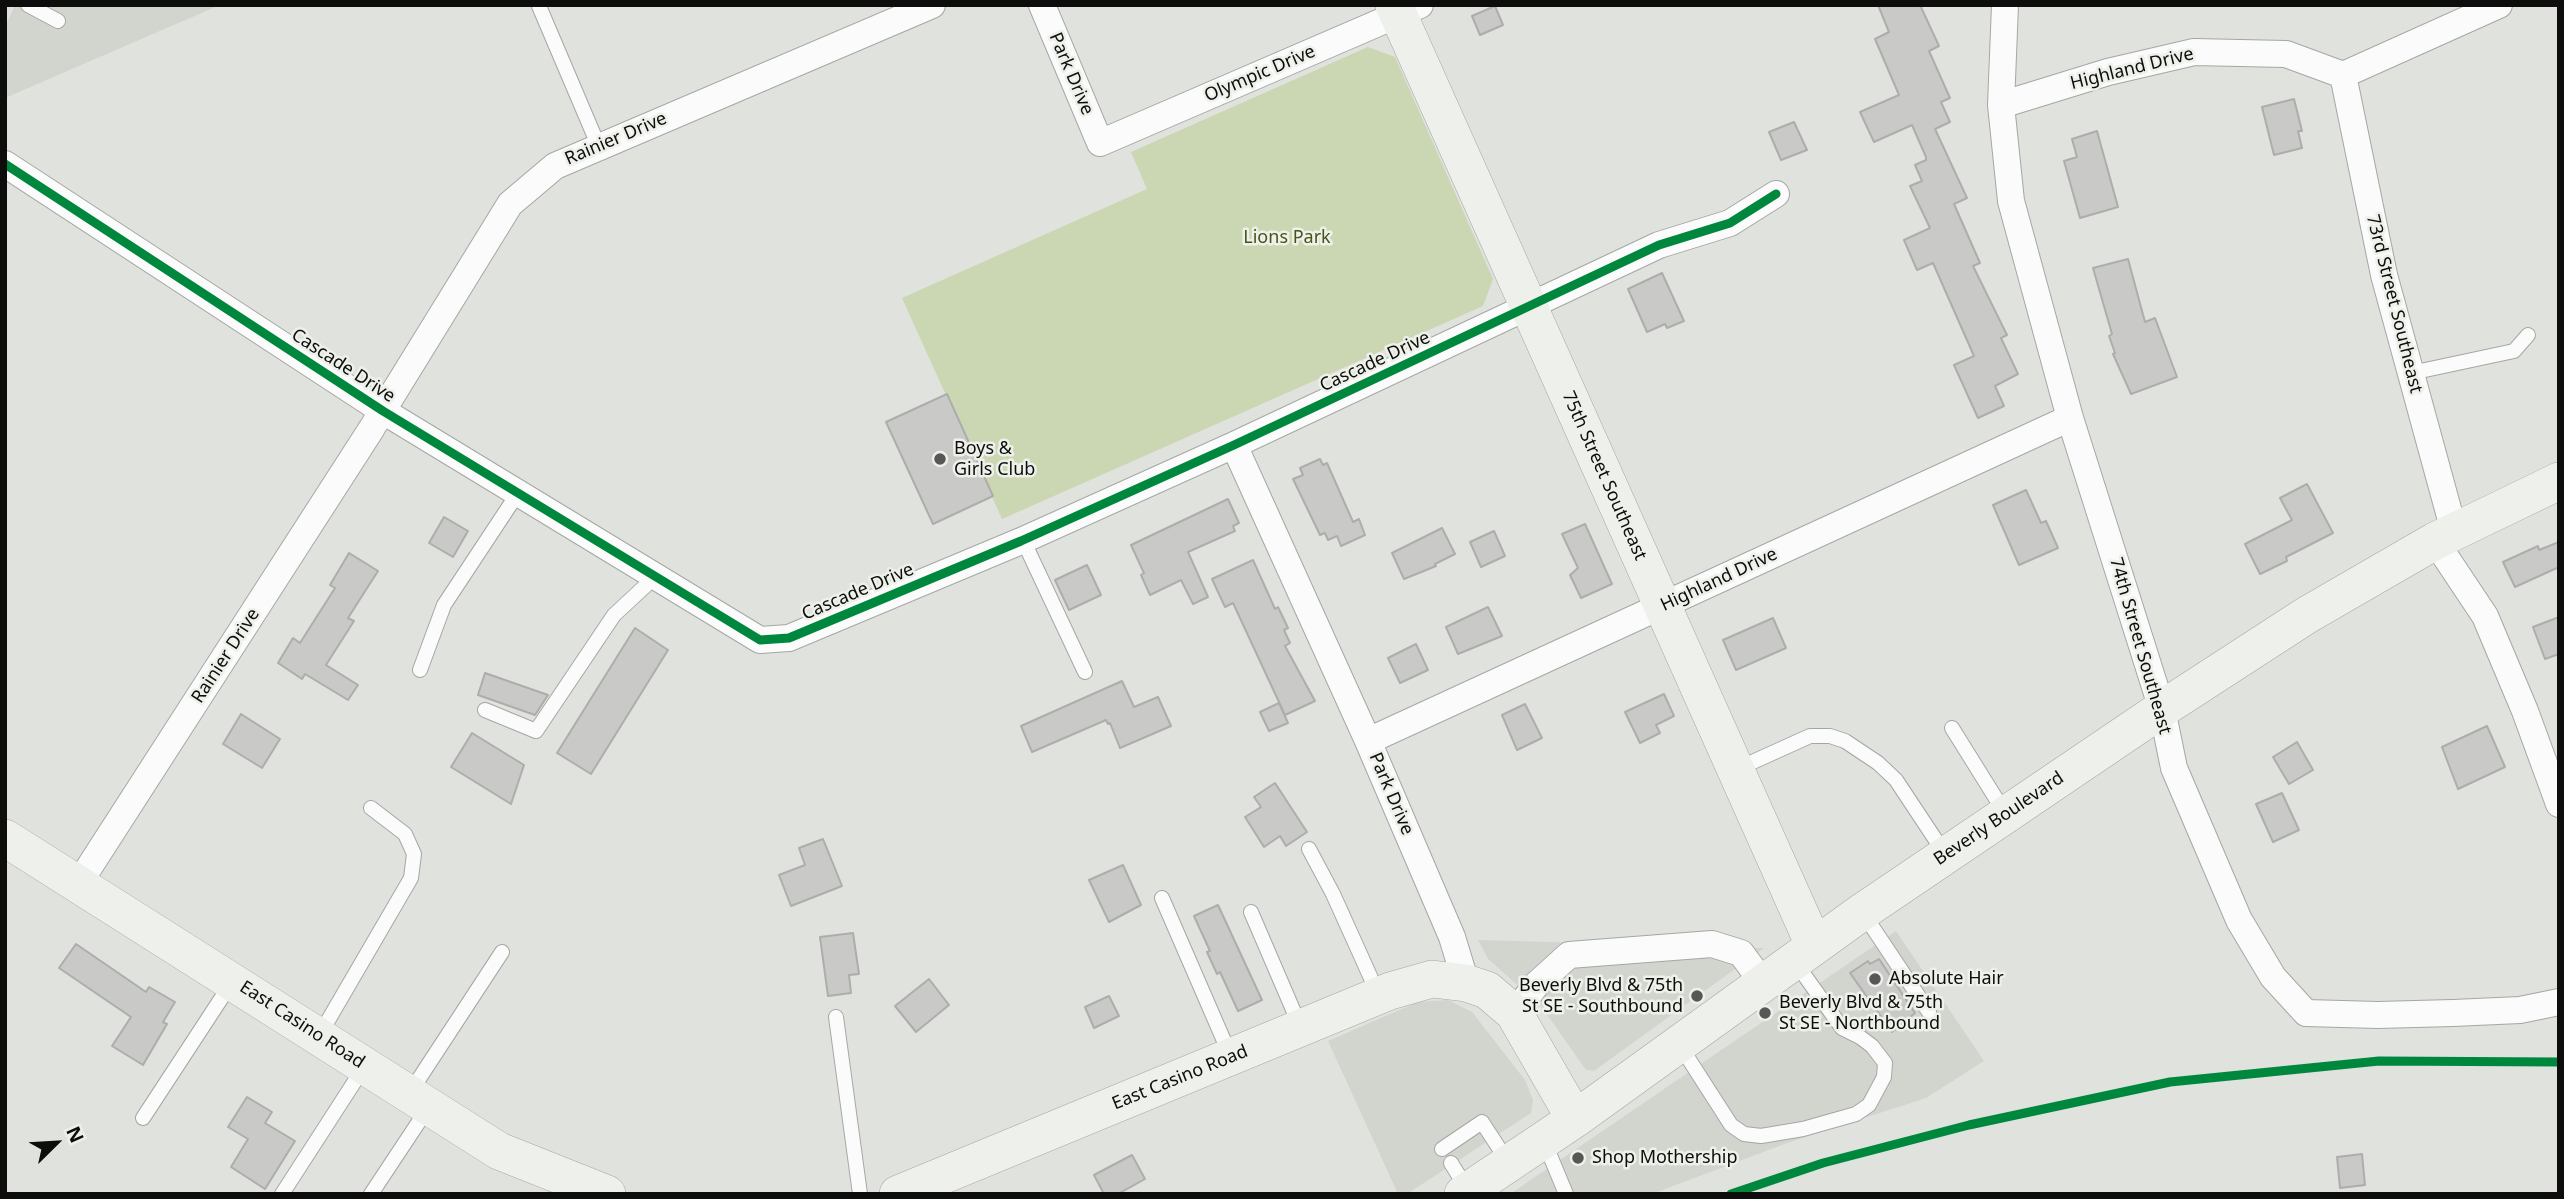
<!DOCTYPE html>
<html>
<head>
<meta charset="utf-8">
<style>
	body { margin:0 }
	#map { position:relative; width:2564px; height:1199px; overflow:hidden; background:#e0e2de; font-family:"Noto Sans",sans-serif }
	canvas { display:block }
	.frame { position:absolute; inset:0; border:7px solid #0d0e0c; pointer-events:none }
	.north { position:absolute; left:21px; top:1108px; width:70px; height:70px; -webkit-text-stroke:5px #eef0ea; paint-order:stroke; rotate:66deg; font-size:19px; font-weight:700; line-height:28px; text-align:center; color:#0d0e0c }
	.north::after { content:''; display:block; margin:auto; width:24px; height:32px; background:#0d0e0c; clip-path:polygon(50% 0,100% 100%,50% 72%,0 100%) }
</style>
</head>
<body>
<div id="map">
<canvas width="2564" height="1199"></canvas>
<div class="frame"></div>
<div class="north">N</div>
</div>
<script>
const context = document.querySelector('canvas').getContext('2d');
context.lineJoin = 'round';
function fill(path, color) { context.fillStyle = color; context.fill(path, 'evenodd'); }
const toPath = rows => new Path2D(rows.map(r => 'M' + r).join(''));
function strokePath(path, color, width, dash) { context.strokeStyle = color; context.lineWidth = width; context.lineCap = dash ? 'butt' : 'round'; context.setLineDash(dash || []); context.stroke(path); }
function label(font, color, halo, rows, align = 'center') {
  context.font = font + ' "Noto Sans",sans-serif'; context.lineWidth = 5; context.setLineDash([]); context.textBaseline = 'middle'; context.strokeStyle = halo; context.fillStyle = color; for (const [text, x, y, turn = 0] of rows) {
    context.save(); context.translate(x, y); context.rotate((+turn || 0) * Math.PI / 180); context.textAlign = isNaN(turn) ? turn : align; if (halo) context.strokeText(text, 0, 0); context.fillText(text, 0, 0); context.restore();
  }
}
const built = toPath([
	[15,5,220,5,5,98,5,27],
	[1896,931,1984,1061,1926,1098,1787,1143,1652,1194,1510,1194],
	[1478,940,1764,948,1594,1071,1586,1070,1541,1006,1488,959],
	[1448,1000,1472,1012,1525,1080,1533,1100,1531,1113,1407,1194,1398,1194,1328,1041,1418,1002]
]);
const green = toPath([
	[1368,47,1395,57,1493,279,1483,306,1002,519,902,298,1147,189,1131,152]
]);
const building = toPath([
	[1878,5,1920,5,1939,46,1929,51,1950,98,1941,102,1950,122,1935,129,1967,198,1954,204,1980,263,1973,266,2007,335,2001,338,2018,374,1995,386,2004,406,1978,418,1954,365,1974,356,1933,263,1917,270,1904,240,1930,228,1910,186,1922,181,1915,165,1926,160,1926,157,1912,125,1874,142,1860,112,1899,95,1875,39,1889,32,1878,5],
	[1495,6,1503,25,1480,35,1472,16,1495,6],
	[2294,99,2302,131,2298,131,2302,148,2274,155,2262,107,2294,99],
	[1794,122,1807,150,1781,160,1769,132,1794,122],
	[2097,131,2118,207,2080,218,2064,161,2077,157,2072,139,2097,131],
	[2128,259,2145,322,2155,318,2177,377,2131,394,2113,354,2115,353,2109,336,2112,334,2093,268,2128,259],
	[1662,273,1684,321,1667,328,1665,324,1647,332,1628,289,1662,273],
	[947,394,993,496,933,524,886,422,947,394],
	[1320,459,1323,465,1327,463,1353,522,1359,519,1365,535,1341,546,1337,536,1328,540,1325,533,1320,535,1293,479,1303,475,1300,468,1320,459],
	[2307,484,2333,533,2286,557,2287,561,2260,574,2245,544,2292,520,2280,498,2307,484],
	[2026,490,2041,523,2046,521,2058,548,2019,565,1993,505,2026,490],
	[1228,499,1239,523,1233,526,1235,531,1188,552,1208,597,1193,604,1181,580,1150,595,1141,575,1144,573,1131,545,1228,499],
	[444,517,468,531,453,557,429,543,444,517],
	[1585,524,1612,584,1581,598,1570,575,1578,568,1562,534,1585,524],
	[1442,528,1455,554,1435,564,1436,566,1404,579,1392,553,1442,528],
	[1494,531,1505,556,1481,567,1470,542,1494,531],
	[2559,542,2559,567,2515,587,2503,562,2538,546,2539,550,2559,542],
	[349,553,378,571,348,618,354,621,326,665,358,685,348,700,305,674,302,679,278,663,293,638,300,643,335,588,330,585,349,553],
	[1253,560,1275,609,1278,607,1288,628,1284,630,1290,643,1285,646,1315,701,1285,715,1233,603,1225,607,1212,579,1253,560],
	[1087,565,1101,595,1069,610,1055,580,1087,565],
	[1488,607,1502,636,1458,654,1446,627,1488,607],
	[2559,617,2559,654,2545,659,2533,627,2559,617],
	[1773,618,1786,648,1736,670,1723,640,1773,618],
	[635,628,668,650,591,774,557,753,635,628],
	[1416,644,1428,670,1400,683,1388,658,1416,644],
	[485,673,548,695,535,715,478,695,485,673],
	[1122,681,1134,707,1158,697,1171,726,1120,748,1110,723,1108,724,1106,720,1032,752,1021,726,1122,681],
	[1664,694,1674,716,1656,725,1660,733,1640,743,1625,712,1664,694],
	[1279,703,1288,723,1269,731,1260,712,1279,703],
	[1525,704,1542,738,1517,750,1502,715,1525,704],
	[241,714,280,739,262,768,223,744,241,714],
	[2487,726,2505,767,2458,789,2442,747,2487,726],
	[472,733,524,765,511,804,451,767,472,733],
	[2297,742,2313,770,2289,784,2273,757,2297,742],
	[1275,783,1307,832,1286,846,1280,836,1264,847,1245,817,1261,807,1254,797,1275,783],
	[2282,793,2299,830,2273,842,2256,804,2282,793],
	[823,839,842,886,791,906,779,875,805,865,799,848,823,839],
	[1123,865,1141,905,1109,922,1089,880,1123,865],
	[1218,905,1262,1000,1238,1011,1220,972,1217,974,1207,952,1210,951,1194,916,1218,905],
	[853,933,859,974,849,975,851,993,828,996,820,937,853,933],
	[76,944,146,992,149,987,175,1002,163,1022,167,1024,143,1065,112,1046,131,1017,59,968,76,944],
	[1879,959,1915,1013,1892,1032,1850,973,1868,961,1870,964,1879,959],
	[929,979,949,1005,916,1032,895,1006,929,979],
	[1109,996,1119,1016,1094,1028,1085,1007,1109,996],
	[247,1097,272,1112,265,1123,295,1141,265,1189,231,1167,248,1139,228,1127,247,1097],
	[2362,1154,2365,1185,2340,1188,2337,1157,2362,1154],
	[1132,1155,1145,1179,1118,1194,1104,1194,1094,1175,1132,1155]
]);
const lane = toPath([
	[28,5,58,21],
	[539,6,599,147],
	[2411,373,2514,351,2528,335],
	[1023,540,1085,672],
	[420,670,444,605,518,493],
	[485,710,536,731,614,615,656,576],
	[1952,728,2005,813],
	[1737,769,1810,736,1830,736,1845,741,1878,763,1896,780,1945,854],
	[1309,849,1333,894,1379,996],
	[1162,898,1231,1057],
	[1251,912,1300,1026],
	[1863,913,1929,1012],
	[836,1017,860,1194],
	[319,1036,411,878,414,854,405,834,371,808],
	[1679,1044,1731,1125,1744,1134,1761,1136,1803,1129,1856,1114,1869,1105,1884,1077,1885,1063,1872,1046,1860,1037,1842,1028,1795,962],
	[409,1094,502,952],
	[143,1118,232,982],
	[1544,1141,1566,1194],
	[1442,1149,1482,1122,1508,1162],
	[1451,1163,1467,1189],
	[282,1194,364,1067],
	[371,1194,428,1108]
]);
const street = toPath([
	[1042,5,1100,143,1420,5],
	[2005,5,2001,105,2011,201,2070,418,2162,709,2174,768,2239,920,2273,977,2306,1013,2378,1015,2453,1013,2520,1010,2559,1002],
	[2343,75,2384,275,2454,531],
	[2001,105,2108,72,2194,52,2286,54,2343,75,2499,5],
	[5,164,383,411,760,640,789,638,1021,541,1234,445,1659,245,1730,223,1776,194],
	[375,423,510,204,555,166,932,5],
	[1234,445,1368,741,1452,937,1466,983],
	[2435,541,2485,616,2525,711,2559,804],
	[1368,741,2070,418],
	[79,883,372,428],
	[1514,1013,1537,984,1569,955,1712,944,1741,953,1763,983]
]);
const secondary = toPath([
	[1394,5,1814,945],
	[5,838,499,1151,607,1194],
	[898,1194,1390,991,1432,979,1466,983,1487,990,1514,1013,1575,1119],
	[1463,1194,1575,1119,1862,912,2162,709,2307,615,2435,541,2559,481]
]);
const cycleway = toPath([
	[5,164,383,411,760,640,789,638,1021,541,1234,445,1659,245,1730,223,1776,194],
	[1731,1194,1823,1163,1969,1125,2170,1082,2379,1061,2559,1062]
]);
const markers = [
	[940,459,7,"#575856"],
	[1875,979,7,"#575856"],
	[1697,996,7,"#575856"],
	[1765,1013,7,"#575856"],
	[1578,1158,7,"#575856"]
];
const streetNames = [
	["Highland Drive",2132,69,-14],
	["Park Drive",1071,74,67],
	["Olympic Drive",1260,74,-23],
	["Rainier Drive",616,139,-23],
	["73rd Street Southeast",2394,304,76],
	["Cascade Drive",1375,362,-25],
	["Cascade Drive",343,366,33],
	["75th Street Southeast",1604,476,66],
	["Highland Drive",1719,580,-25],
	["Cascade Drive",858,592,-23],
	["74th Street Southeast",2140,646,74],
	["Rainier Drive",226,656,-57],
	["Park Drive",1391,794,67],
	["Beverly Boulevard",1999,819,-34],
	["East Casino Road",302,1025,33],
	["East Casino Road",1180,1078,-22]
];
const parkNames = [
	["Lions Park",1287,238]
];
const poiNames = [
	["Boys &",954,449],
	["Girls Club",954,470],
	["Absolute Hair",1889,979],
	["Beverly Blvd & 75th",1683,986,"right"],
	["St SE - Southbound",1683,1007,"right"],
	["Beverly Blvd & 75th",1779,1003],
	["St SE - Northbound",1779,1024],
	["Shop Mothership",1592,1158]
];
fill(built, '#d2d5cd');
fill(green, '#cbd6b2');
fill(building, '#c9cac8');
strokePath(building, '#adaeac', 2);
strokePath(lane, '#a6a7a5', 16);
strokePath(street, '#a6a7a5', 28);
strokePath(secondary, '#a6a7a5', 38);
strokePath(lane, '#fafbfa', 14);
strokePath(street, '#fafbfa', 26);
strokePath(secondary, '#eef0eb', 37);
strokePath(cycleway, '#00873e', 9);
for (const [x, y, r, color] of markers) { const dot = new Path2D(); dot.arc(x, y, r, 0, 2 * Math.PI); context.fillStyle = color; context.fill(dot); strokePath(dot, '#eef0ea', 2.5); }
label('18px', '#0d0e0c', '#eef0ea', streetNames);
label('18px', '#465417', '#eef0ea', parkNames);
label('18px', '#0d0e0c', '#eef0ea', poiNames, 'left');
</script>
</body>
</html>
